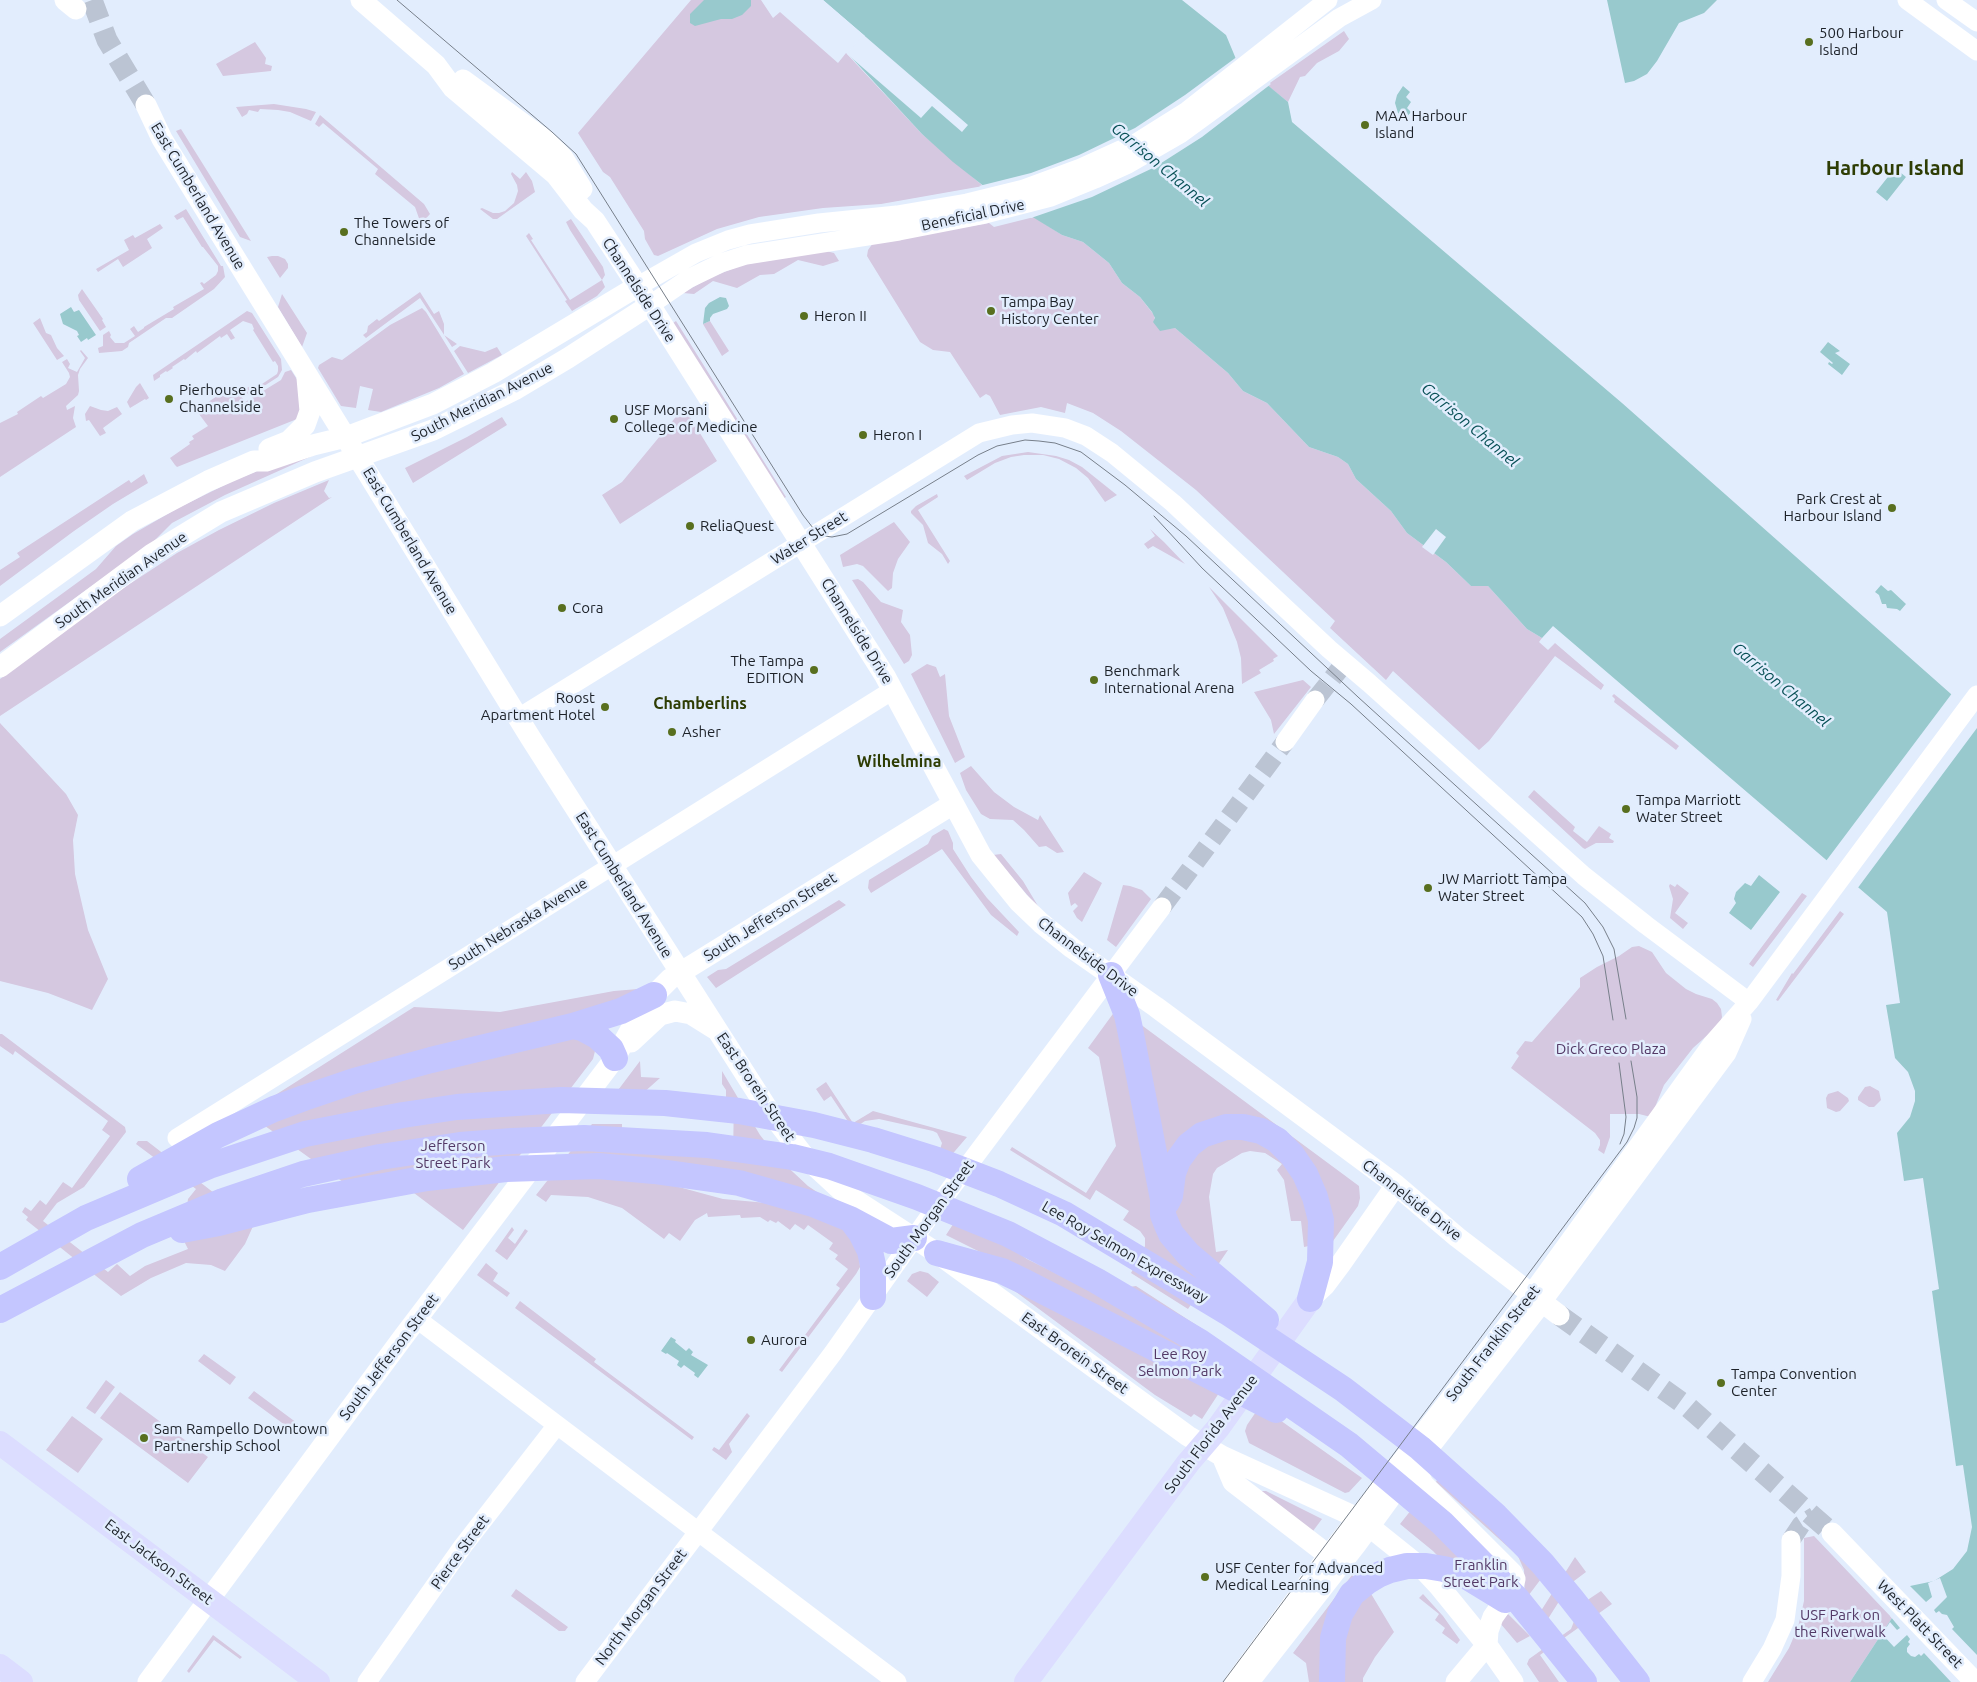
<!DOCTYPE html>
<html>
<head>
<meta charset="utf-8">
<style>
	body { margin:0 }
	canvas { display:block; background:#e2edfd }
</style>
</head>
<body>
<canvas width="1977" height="1682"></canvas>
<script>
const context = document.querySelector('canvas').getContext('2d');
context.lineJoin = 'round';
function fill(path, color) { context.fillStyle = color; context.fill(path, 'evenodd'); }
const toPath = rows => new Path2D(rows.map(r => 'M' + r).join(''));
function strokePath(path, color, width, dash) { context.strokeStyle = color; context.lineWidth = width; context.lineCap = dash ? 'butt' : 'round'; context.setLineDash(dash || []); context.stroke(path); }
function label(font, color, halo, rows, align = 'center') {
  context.font = font + ' Ubuntu,sans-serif'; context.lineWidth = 5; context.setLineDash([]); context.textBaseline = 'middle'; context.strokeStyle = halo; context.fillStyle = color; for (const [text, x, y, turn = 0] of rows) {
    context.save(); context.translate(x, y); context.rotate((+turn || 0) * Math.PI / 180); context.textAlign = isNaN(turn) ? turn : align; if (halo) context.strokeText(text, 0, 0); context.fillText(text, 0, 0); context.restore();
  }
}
const green = toPath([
	[691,0,761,0,773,18,780,12,838,63,846,53,922,134,983,186,881,204,823,208,759,217,717,229,658,256,654,255,645,239,644,231,610,177,603,172,578,133],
	[1344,31,1349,39,1339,51,1317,63,1305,76,1300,77,1288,102,1267,85],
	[255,42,266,58,265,64,272,66,271,71,223,76,216,64],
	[274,104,306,109,316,112,311,121,290,112,278,110,260,109,258,112,249,110,247,114,242,117,236,107],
	[320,115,424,204,430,214,421,224,415,207,375,174,378,169,323,123,319,127,315,124],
	[181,129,251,241,240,237,176,131],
	[512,172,520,179,526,172,532,181,535,192,497,219,493,219,480,209,482,208,493,213,499,213,505,211,514,203,518,191,517,185,511,174],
	[186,209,221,266,223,266,225,277,214,289,172,318,166,318,129,343,128,347,122,351,99,353,98,348,103,346,103,335,109,331,111,335,110,337,115,343,124,343,135,336,130,329,134,326,138,332,144,328,144,327,174,309,173,307,204,289,200,283,202,282,204,284,216,275,218,271,218,266,203,247,202,247,183,217,177,220,174,216],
	[1034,217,1062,235,1083,242,1109,263,1122,283,1140,297,1154,315,1155,320,1163,329,1175,328,1228,373,1243,391,1267,403,1309,447,1338,457,1348,464,1356,479,1391,511,1407,533,1446,562,1471,586,1488,586,1527,629,1542,638,1539,642,1548,650,1555,643,1604,685,1601,690,1555,656,1489,741,1479,750,1393,671,1386,680,1330,628,1335,621,1196,490,1121,431,1093,413,1067,403,1065,413,1041,407,1000,415,990,396,986,394,980,398,950,352,933,350,920,342,870,261,867,256,868,250,873,243,989,223,994,227],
	[571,219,603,267,605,275,602,280,605,287,597,296,572,311,565,301,567,300,526,236,529,233,533,239,531,240,570,300,602,280,570,230,566,222],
	[160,224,163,228,147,239,152,248,123,267,118,259,98,272,96,269,129,250,124,240,133,235,135,238],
	[826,251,834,253,839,261,823,266,798,260,774,274,760,275,737,288,713,281,694,294,683,293,709,278,742,265],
	[272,256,278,256,285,259,288,264,288,268,280,278,267,257],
	[82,289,103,319,102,320,106,327,100,331,79,300,78,295],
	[420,292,434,314,439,311,444,324,444,335,457,344,452,347,420,298,366,338,363,335,367,332,368,326,377,319,379,321],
	[282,294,307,333,302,347,278,307],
	[422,308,426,312,464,374,439,388,381,412,368,410,373,389,360,386,356,408,341,406,318,368,319,365,332,357,342,360,390,325],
	[247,311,252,313,281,359,282,370,278,377,250,395,242,391,250,386,253,390,277,374,278,371,278,366,275,361,273,362,253,330,254,329,252,324,243,321,230,330,235,338,231,340,227,334,221,338,220,336,197,353,196,351,185,360,184,359,172,367,173,368,167,372,166,371,160,375,160,377,154,381,153,375],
	[40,318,46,333,51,335,57,348,64,356,57,360,33,323],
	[676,321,786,497,783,499,673,323],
	[710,321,729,351,722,356,703,324],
	[460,346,485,352,497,347,502,355,468,373,454,351],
	[81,350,88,358,80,369,78,375,79,391,78,395,66,406,67,410,75,406,73,418,76,427,0,477,0,423,18,414,17,412,41,396,43,398,66,384,70,377,69,373,62,362,67,359,70,364,68,368,77,372,85,358,80,351],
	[291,370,298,381,303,400,297,419,177,467,175,465,170,458,190,444,189,442,194,439,192,436,208,426,196,410,234,385,245,402,281,380,285,372],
	[140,383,149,398,146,400,145,399,130,408,127,402,136,387],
	[90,406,101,410,108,411,117,407,122,414,103,428,106,433,100,436,89,420,86,421,85,414],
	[684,407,717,461,620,524,602,495,622,482],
	[502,417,507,425,413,483,405,468,467,437],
	[1028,452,1056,456,1069,460,1082,467,1117,495,1105,502,1088,478,1076,468,1059,459,1043,455,1024,455,1011,457,995,463,967,480,964,476,1002,456],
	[312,456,225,495,172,523,153,542,0,652,0,639,96,569,116,546,133,534,178,508,235,480,260,470],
	[144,474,148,483,113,504,74,531,0,586,0,570,20,557,17,553,129,480,131,483],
	[329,480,324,491,329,498,332,497,0,716,0,679,122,589,177,553,219,530,274,503],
	[937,494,938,497,918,510,950,561,948,564,942,554,928,543,923,525,911,513,911,511,916,506],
	[894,522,910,542,898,559,893,573,892,588,888,591,863,566,857,564,843,567,840,555],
	[1150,529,1164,542,1185,564,1153,546,1148,549,1144,544,1155,536],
	[858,579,863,582,881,602,903,610,901,622,910,635,912,655,909,661,904,664,852,580],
	[1209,587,1278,656,1273,659,1274,661,1259,670,1261,673,1242,684,1241,658,1237,642,1223,608],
	[927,664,936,667,940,677,945,674,949,716,965,757,955,763,911,674],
	[1303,680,1311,687,1274,734,1271,720,1254,692],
	[1614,694,1679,746,1676,750,1614,702,1615,699,1612,696],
	[0,723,66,794,78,815,73,840,75,874,88,930,108,979,92,1010,48,993,0,981],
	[971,766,994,792,1014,807,1038,820,1040,815,1064,852,1057,853,1046,846,1039,847,1024,830,1013,820,990,819,981,814,966,790,960,773],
	[1534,790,1575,827,1573,831,1587,842,1599,826,1611,834,1609,838,1614,841,1613,843,1596,843,1585,849,1583,848,1528,797],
	[944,829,948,831,953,843,953,849,971,877,987,898,1019,932,1017,936,991,915,942,849,871,893,868,888,869,880,928,844,932,836],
	[1001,854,1023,881,1041,911,993,855],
	[1084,872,1102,883,1082,922,1077,918,1073,911,1078,906,1075,903,1071,906,1068,893],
	[1670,884,1675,887,1677,884,1689,893,1675,913,1688,923,1683,929,1670,918,1673,899,1669,886],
	[1123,885,1130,886,1142,890,1151,899,1116,947,1107,940],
	[1802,893,1807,896,1753,967,1749,964],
	[839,900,846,905,716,988,707,977,718,970,726,969],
	[1840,911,1844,914,1778,1001,1776,1000,1792,973,1793,974],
	[1639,946,1652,952,1666,973,1686,989,1696,994,1712,999,1717,1003,1721,1009,1722,1017,1720,1024,1693,1048,1664,1085,1651,1117,1639,1114,1610,1114,1610,1137,1604,1154,1598,1150,1600,1145,1600,1140,1595,1133,1511,1068,1519,1056,1516,1053,1525,1041,1532,1042,1580,987,1580,978,1597,967,1619,956,1632,947],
	[638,989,568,1038,582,1039,595,1051,593,1059,463,1230,410,1190,350,1187,247,1113,414,1007,500,1012,614,991],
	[1115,1011,1136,1021,1359,1186,1360,1198,1358,1206,1333,1241,1304,1247,1301,1221,1291,1221,1284,1180,1277,1170,1282,1164,1265,1153,1250,1151,1242,1153,1217,1168,1213,1174,1209,1197,1216,1252,1228,1250,1188,1309,1131,1273,1145,1246,1145,1238,1140,1231,1123,1220,1129,1211,1096,1190,1090,1200,1010,1150,1012,1147,1086,1193,1116,1146,1099,1057,1088,1048],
	[0,1034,2,1034,125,1127,126,1132,84,1187,57,1203,43,1221,108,1272,117,1264,130,1276,145,1266,188,1249,183,1239,188,1199,196,1189,136,1144,138,1141,147,1141,254,1224,245,1244,225,1271,211,1265,186,1263,151,1278,121,1296,26,1220,28,1217,22,1212,25,1207,31,1211,40,1200,46,1205,63,1182,72,1188,110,1136,102,1130,108,1121,15,1051,13,1055,0,1046],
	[640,1061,641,1077,660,1078,623,1111,603,1110],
	[722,1071,760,1135,779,1159,808,1186,829,1200,653,1180,723,1199,778,1204,847,1229,858,1240,860,1267,856,1274,782,1372,779,1370,840,1288,836,1285,848,1269,835,1259,838,1255,829,1249,833,1243,808,1225,804,1230,795,1224,790,1230,778,1221,776,1223,770,1220,768,1222,760,1217,741,1218,740,1215,708,1217,707,1213,695,1220,680,1241,669,1233,664,1239,622,1208,588,1197,551,1195,546,1202,536,1195,592,1124,622,1124,622,1146,733,1156,734,1099,726,1098,726,1090,722,1084],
	[826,1082,853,1123,873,1111,967,1137,937,1172,935,1165,942,1143,937,1133,933,1131,879,1119,865,1121,853,1129,831,1096,824,1101,816,1089],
	[1870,1086,1879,1091,1881,1100,1874,1107,1869,1107,1858,1100,1858,1097,1865,1087],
	[1838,1091,1848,1098,1849,1101,1840,1111,1836,1112,1827,1108,1826,1098,1828,1094],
	[961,1212,1027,1259,1094,1292,1136,1286,1221,1341,1221,1360,1234,1370,1202,1419,1194,1414,1191,1417,1155,1395,1008,1286,1018,1271,946,1235],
	[512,1227,514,1230,508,1238,515,1244,525,1229,528,1231,507,1260,495,1251],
	[486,1263,498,1273,493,1281,510,1293,507,1297,477,1275],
	[920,1271,928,1273,939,1282,927,1297,907,1281,912,1274],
	[520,1301,596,1359,594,1362,694,1437,692,1440,515,1308],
	[204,1354,236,1377,230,1385,198,1361],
	[106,1380,115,1387,95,1414,86,1408],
	[254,1391,305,1429,300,1436,248,1398],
	[120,1392,208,1457,188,1483,100,1418],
	[1260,1406,1362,1478,1349,1492,1345,1493,1249,1443,1245,1431,1247,1425],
	[747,1413,750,1416,729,1444,732,1452,726,1460,712,1450,714,1447,719,1450],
	[72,1416,103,1439,78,1473,46,1450],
	[1438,1478,1544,1575,1525,1600,1524,1570,1518,1556,1436,1482],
	[1262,1491,1266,1491,1322,1519,1310,1535,1260,1494],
	[1423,1495,1494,1561,1471,1590,1433,1551,1400,1524],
	[1814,1536,1892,1618,1850,1682,1768,1682,1789,1648,1798,1627,1804,1601,1804,1538],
	[1575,1557,1586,1572,1570,1584,1546,1622,1539,1614],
	[1352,1575,1370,1592,1394,1632,1375,1657,1363,1678,1363,1682,1309,1682,1306,1663,1293,1653],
	[516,1589,568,1627,565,1631,559,1631,511,1596],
	[1601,1591,1612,1604,1540,1655,1559,1682,1539,1682,1527,1664,1529,1659,1571,1629,1578,1611,1589,1599],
	[1423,1594,1443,1616,1460,1640,1457,1644,1442,1633,1445,1628,1435,1620,1439,1614,1419,1598],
	[1508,1614,1530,1636,1517,1643,1500,1623],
	[213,1635,242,1657,240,1659,214,1640,189,1673,187,1671]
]);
const water = toPath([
	[704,0,751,0,751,6,742,15,732,19,721,19,695,26,690,23,690,14],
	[823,0,1182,0,1226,35,1236,59,1288,102,1292,122,1622,403,1977,717,1977,1682,1850,1682,1892,1618,1910,1586,1934,1581,1953,1569,1967,1551,1972,1527,1963,1465,1956,1466,1932,1291,1939,1289,1923,1178,1904,1181,1897,1133,1910,1117,1915,1101,1915,1091,1908,1072,1895,1058,1886,1005,1900,1003,1887,912,1553,626,1542,638,1527,629,1488,586,1471,586,1446,562,1407,533,1391,511,1356,479,1348,464,1338,457,1309,447,1267,403,1243,391,1228,373,1175,328,1160,331,1153,322,1155,318,1152,312,1140,297,1122,283,1109,263,1083,242,1062,235,990,191,953,162,922,134,849,55,865,36],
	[1607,0,1717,0,1704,13,1679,23,1657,61,1647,74,1634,81,1625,83],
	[1403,86,1410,92,1406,97,1411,102,1407,108,1411,112,1405,119,1398,113,1395,103,1397,95],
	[1895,168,1906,177,1887,201,1876,192],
	[720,297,726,298,729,306,727,309,713,314,710,318,710,321,703,324,705,308,709,303],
	[71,307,74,312,79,310,96,335,88,340,87,338,81,342,77,336,79,335,77,331,63,324,60,314],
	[1828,342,1840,351,1835,353,1850,364,1842,375,1828,364,1829,362,1832,364,1833,363,1820,352],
	[1881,585,1888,591,1891,590,1906,604,1900,611,1897,609,1887,608,1886,604,1882,604,1879,595,1875,592],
	[1759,875,1780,892,1751,930,1729,913,1736,903,1734,899,1736,892,1745,883,1751,886],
	[671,1337,676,1340,675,1342,686,1351,689,1348,693,1352,691,1355,708,1365,698,1378,694,1375,695,1373,684,1365,681,1368,677,1365,679,1361,667,1353,666,1354,661,1351]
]);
const pier = toPath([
	[820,0,823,0,968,125,962,132,932,106,921,118,847,54,862,36],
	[1238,56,1271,84,1202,137,1155,167,1092,197,1031,218,979,186,1031,173,1079,155,1135,128,1185,95],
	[1436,529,1446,537,1433,555,1422,547],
	[1953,692,1977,713,1977,728,1857,889,1826,861],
	[1940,1578,1947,1597,1934,1610,1936,1613,1939,1611,1942,1614,1947,1615,1954,1627,1952,1629,1977,1655,1977,1682,1951,1682,1924,1653,1921,1656,1919,1654,1915,1657,1911,1656,1907,1652,1907,1648,1910,1644,1908,1642,1910,1639,1907,1635,1894,1647,1882,1634,1890,1622,1897,1630,1900,1628,1890,1616,1908,1584,1926,1602,1932,1597,1928,1583]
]);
const tertiaryTunnel = toPath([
	[1315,700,1339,670],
	[1162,907,1285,742],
	[1791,1540,1801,1525,1815,1516]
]);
const secondaryTunnel = toPath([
	[92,0,107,40,146,105],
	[1559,1315,1688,1407,1832,1533]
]);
const tertiary = toPath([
	[1907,0,1977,51],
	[1946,0,1977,22],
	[638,286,696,253,728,240,750,234,819,223,897,215,967,203,1024,189,1081,168,1136,143,1187,111,1328,0],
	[650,305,688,279,721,263,746,255,899,231,981,215,1051,197,1095,179,1128,164,1180,134,1339,18,1372,0],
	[520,717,979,433,1012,425,1032,423,1065,428,1086,436,1112,453,1173,503,1329,649,1369,683,1584,876,1646,925,1749,1002],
	[1285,742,1315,700],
	[177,1138,893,690],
	[1542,1302,1727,1053,1742,1019],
	[417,1319,897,1682],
	[367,1682,463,1546,557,1425],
	[585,1682,833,1353,927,1220,1162,907],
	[1234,1682,1328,1555,1531,1294,1712,1044,1749,1002,1977,695],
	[1250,1682,1357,1545,1419,1460],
	[1752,1682,1772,1649,1785,1620,1791,1576,1791,1540]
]);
const secondary = toPath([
	[65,0,76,9],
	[361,0,436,65,453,88,556,175,583,210,595,221,650,305,885,676,981,855,1019,902,1041,923,1072,948,1156,1007,1396,1185,1457,1237,1559,1315],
	[463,80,545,140,563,158,582,189],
	[146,105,162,139,530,737,767,1108,804,1156,843,1192,937,1253,1188,1436,1222,1456,1349,1514,1370,1527,1425,1571,1439,1586,1487,1645,1513,1682],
	[269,449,289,441,305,425,310,411,307,378],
	[0,616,132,521,208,481,254,461,266,461,313,445,346,437,433,404,493,373,638,286],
	[0,667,152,554,221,512,315,472,433,430,516,389,568,358,650,305],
	[631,1042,660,1015,675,1011,691,1014,715,1029],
	[1310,1299,1325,1285,1340,1265,1396,1185],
	[1222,1456,1233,1482,1328,1555],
	[1832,1533,1975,1682],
	[148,1682,404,1336,615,1058,643,1007,654,995,670,979,953,804],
	[1456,1682,1487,1645,1488,1631,1493,1617,1512,1590,1515,1579,1512,1573,1423,1484,1419,1475,1418,1466,1419,1460,1542,1302]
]);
const primary = toPath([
	[0,1443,318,1682],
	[0,1666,21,1682],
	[1026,1682,1188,1463,1218,1428,1310,1299]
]);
const motorway = toPath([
	[1111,975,1127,1015,1130,1029,1163,1199,1163,1215,1167,1225,1171,1234,1188,1254,1266,1320],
	[573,1026,582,1028,597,1036,611,1049,615,1058],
	[140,1179,218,1135,274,1109,304,1098,354,1081,431,1060,573,1026,621,1011,654,995],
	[1167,1202,1170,1196,1173,1173,1178,1160,1189,1145,1202,1135,1226,1127,1243,1127,1261,1131,1277,1140,1292,1155,1305,1174,1315,1197,1321,1220,1320,1262,1310,1299],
	[852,1221,861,1233,870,1251,873,1265,873,1297],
	[182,1230,219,1223,308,1200,427,1178,506,1169,598,1166,654,1171,739,1183,813,1204,850,1219,891,1241,914,1238],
	[937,1253,1002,1271,1025,1282,1276,1410],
	[0,1267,86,1218,209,1166,305,1134,403,1115,457,1107,561,1100,665,1103,739,1111,814,1125,873,1140,934,1159,999,1184,1064,1214,1227,1312,1343,1389,1420,1448,1496,1516,1542,1563,1571,1598,1637,1682],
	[0,1310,142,1235,223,1201,303,1174,380,1157,460,1145,512,1141,584,1138,707,1145,792,1157,829,1166,917,1197,1008,1234,1097,1281,1200,1342,1349,1445,1442,1523,1517,1599,1584,1682],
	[1332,1682,1333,1638,1340,1614,1352,1594,1368,1581,1378,1575,1390,1570,1407,1566,1426,1566,1444,1569,1464,1575,1505,1600]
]);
const tram = toPath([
	[397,0,552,132,576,154,803,515,813,528,825,536,832,537,847,534,978,455,997,446,1025,440,1039,441,1055,443,1081,452,1125,485,1186,536,1358,697,1585,903,1603,927,1614,949,1626,1019],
	[1154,516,1202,568,1311,671,1351,704,1582,917,1593,934,1603,956,1613,1020],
	[1619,1063,1626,1117,1624,1134,1620,1144],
	[1223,1682,1627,1142,1634,1128,1637,1118,1637,1097,1631,1061]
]);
const markers = [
	[1809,42,5,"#586f1f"],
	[1365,125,5,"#586f1f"],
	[344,232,5,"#586f1f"],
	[991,311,5,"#586f1f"],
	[804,316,5,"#586f1f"],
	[169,399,5,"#586f1f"],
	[614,419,5,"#586f1f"],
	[863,435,5,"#586f1f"],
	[1892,508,5,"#586f1f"],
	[690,526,5,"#586f1f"],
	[562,608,5,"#586f1f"],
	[814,670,5,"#586f1f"],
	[1094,680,5,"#586f1f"],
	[605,707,5,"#586f1f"],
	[672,732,5,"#586f1f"],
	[1626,809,5,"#586f1f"],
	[1428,888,5,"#586f1f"],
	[751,1340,5,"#586f1f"],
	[1721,1383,5,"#586f1f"],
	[144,1438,5,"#586f1f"],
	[1205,1577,5,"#586f1f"]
];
const poiNames = [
	["500 Harbour",1819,33],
	["Island",1819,50],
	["MAA Harbour",1375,116],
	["Island",1375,133],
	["The Towers of",354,223],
	["Channelside",354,240],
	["Tampa Bay",1001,302],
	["History Center",1001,319],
	["Heron II",814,316],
	["Pierhouse at",179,390],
	["Channelside",179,407],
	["USF Morsani",624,410],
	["College of Medicine",624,427],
	["Heron I",873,435],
	["Park Crest at",1882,499,"right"],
	["Harbour Island",1882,516,"right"],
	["ReliaQuest",700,526],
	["Cora",572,608],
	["The Tampa",804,661,"right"],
	["EDITION",804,678,"right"],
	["Benchmark",1104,671],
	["International Arena",1104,688],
	["Roost",595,698,"right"],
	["Apartment Hotel",595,715,"right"],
	["Asher",682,732],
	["Tampa Marriott",1636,800],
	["Water Street",1636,817],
	["JW Marriott Tampa",1438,879],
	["Water Street",1438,896],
	["Aurora",761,1340],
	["Tampa Convention",1731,1374],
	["Center",1731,1391],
	["Sam Rampello Downtown",154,1429],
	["Partnership School",154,1446],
	["USF Center for Advanced",1215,1568],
	["Medical Learning",1215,1585]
];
const streetNames = [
	["East Cumberland Avenue",198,196,59],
	["Beneficial Drive",973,215,-12],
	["Channelside Drive",639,290,57],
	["South Meridian Avenue",482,402,-27],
	["Water Street",809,538,-32],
	["East Cumberland Avenue",410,541,59],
	["South Meridian Avenue",121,580,-35],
	["Channelside Drive",857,631,58],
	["East Cumberland Avenue",624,885,58],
	["South Jefferson Street",770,917,-32],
	["South Nebraska Avenue",518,924,-32],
	["Channelside Drive",1088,957,37],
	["East Brorein Street",756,1087,56],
	["Channelside Drive",1412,1200,38],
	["South Morgan Street",929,1219,-54],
	["Lee Roy Selmon Expressway",1125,1252,30],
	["South Franklin Street",1493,1343,-52],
	["East Brorein Street",1075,1353,36],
	["South Jefferson Street",389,1357,-53],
	["South Florida Avenue",1211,1434,-53],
	["Pierce Street",460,1552,-54],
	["East Jackson Street",159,1562,37],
	["North Morgan Street",641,1607,-53],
	["West Platt Street",1920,1624,46]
];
const parkNames = [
	["Dick Greco Plaza",1611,1049],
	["Jefferson",453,1146],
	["Street Park",453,1163],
	["Lee Roy",1180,1354],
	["Selmon Park",1180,1371],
	["Franklin",1481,1565],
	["Street Park",1481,1582],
	["USF Park on",1840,1615],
	["the Riverwalk",1840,1632]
];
const waterNames = [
	["Garrison Channel",1160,165,40],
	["Garrison Channel",1470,425,40],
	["Garrison Channel",1781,685,40]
];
const neighbourhoodNames = [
	["Chamberlins",700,704],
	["Wilhelmina",899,762]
];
const districtNames = [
	["Harbour Island",1895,168]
];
fill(green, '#d5c8e0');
fill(water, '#98c9cd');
fill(pier, '#e2edfd');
strokePath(tertiaryTunnel, '#bbc4d3', 19, [19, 9]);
strokePath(secondaryTunnel, '#bbc4d3', 21, [21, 11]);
strokePath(tertiary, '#fff', 19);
strokePath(secondary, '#fff', 21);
strokePath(primary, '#dcddff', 24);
strokePath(motorway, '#c4c6ff', 26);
strokePath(tram, '#777f8a', 1);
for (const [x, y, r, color] of markers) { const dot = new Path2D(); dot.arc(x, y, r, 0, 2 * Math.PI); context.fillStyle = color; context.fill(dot); strokePath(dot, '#e2edfd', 2); }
label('15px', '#1d2229', '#e2edfd', poiNames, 'left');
label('15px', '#1d2229', '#e2edfd', streetNames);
label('15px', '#533966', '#e2edfd', parkNames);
label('italic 16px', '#095157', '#e2edfd', waterNames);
label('bold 16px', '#2e3d04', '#e2edfd', neighbourhoodNames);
label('bold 20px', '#2e3d04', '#e2edfd', districtNames);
</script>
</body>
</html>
